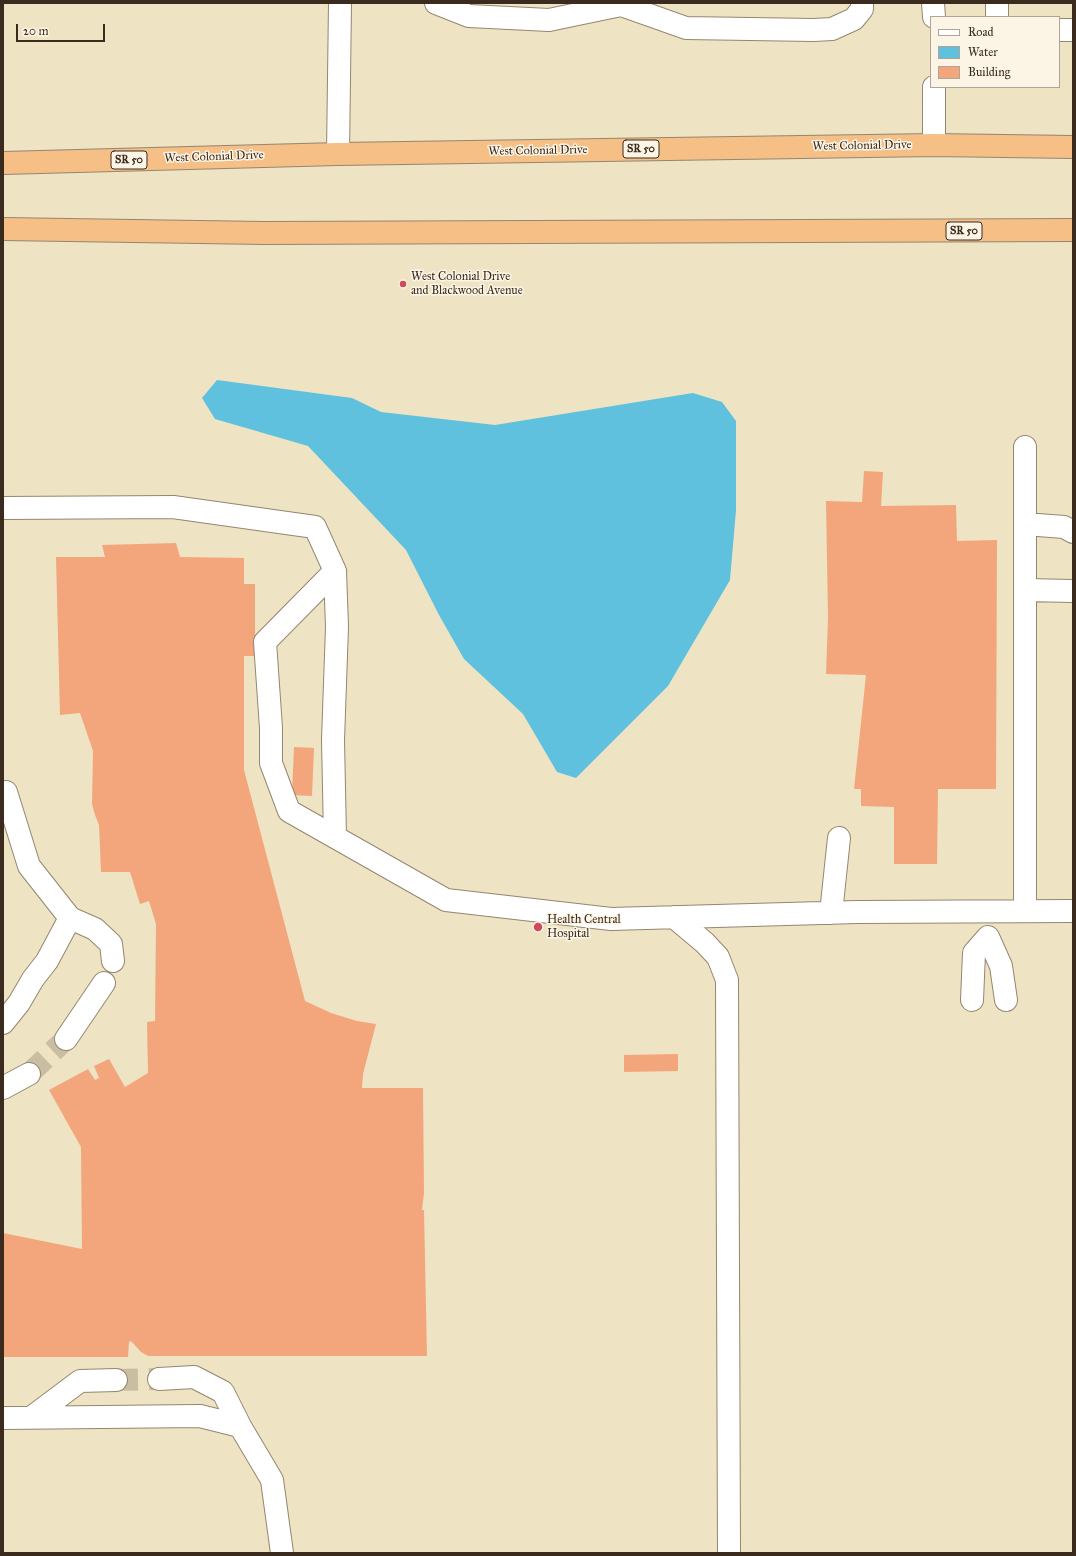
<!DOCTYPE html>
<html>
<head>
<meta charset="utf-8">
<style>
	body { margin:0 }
	#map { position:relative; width:1076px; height:1556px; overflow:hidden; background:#eee3c3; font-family:"IM FELL Great Primer",serif }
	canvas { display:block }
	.frame { position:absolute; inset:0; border:4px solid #3b2a1e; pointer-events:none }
	.legend { position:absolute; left:930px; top:16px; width:130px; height:72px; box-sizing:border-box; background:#fcf5e5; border:1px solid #afa495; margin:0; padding:5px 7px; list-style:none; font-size:12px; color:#3b2a1e }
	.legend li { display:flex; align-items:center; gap:8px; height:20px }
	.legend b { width:20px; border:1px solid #afa495 }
	.scale { position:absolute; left:16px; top:24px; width:89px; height:18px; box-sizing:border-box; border:2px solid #3b2a1e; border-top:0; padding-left:5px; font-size:12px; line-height:14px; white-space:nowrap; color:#3b2a1e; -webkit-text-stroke:3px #fcf5e5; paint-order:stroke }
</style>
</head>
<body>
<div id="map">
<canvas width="1076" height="1556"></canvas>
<div class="frame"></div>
<ul class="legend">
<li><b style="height:5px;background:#fff"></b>Road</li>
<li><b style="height:11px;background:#5fc1dd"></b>Water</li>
<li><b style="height:11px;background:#f3a67c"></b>Building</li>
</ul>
<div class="scale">20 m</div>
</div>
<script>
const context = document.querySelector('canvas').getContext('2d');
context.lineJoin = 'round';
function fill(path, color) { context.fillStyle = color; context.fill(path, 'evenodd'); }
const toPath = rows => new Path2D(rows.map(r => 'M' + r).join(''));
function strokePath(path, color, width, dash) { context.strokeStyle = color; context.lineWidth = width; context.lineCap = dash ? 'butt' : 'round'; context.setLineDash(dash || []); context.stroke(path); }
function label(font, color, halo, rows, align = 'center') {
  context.font = font + ' "IM FELL Great Primer",serif'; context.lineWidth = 3; context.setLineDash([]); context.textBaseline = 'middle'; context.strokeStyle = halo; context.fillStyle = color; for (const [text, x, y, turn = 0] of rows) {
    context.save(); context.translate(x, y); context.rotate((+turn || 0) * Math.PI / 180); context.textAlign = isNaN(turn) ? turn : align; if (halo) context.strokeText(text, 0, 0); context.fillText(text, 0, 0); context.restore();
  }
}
const water = toPath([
	[217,380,352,398,381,412,495,425,693,393,722,402,736,421,736,510,730,580,668,686,576,778,557,772,523,714,464,659,439,615,406,550,308,446,215,419,202,398]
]);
const building = toPath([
	[864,471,883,472,881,506,956,505,957,541,997,540,996,789,938,789,937,864,894,864,894,807,861,806,861,789,854,789,866,675,826,674,828,618,826,501,862,502],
	[176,543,180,557,244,558,244,584,255,584,255,656,244,656,244,770,305,1001,331,1013,357,1021,376,1024,363,1074,362,1088,423,1088,424,1193,422,1210,424,1210,427,1356,148,1356,141,1352,131,1341,129,1342,128,1357,3,1357,3,1233,82,1249,81,1147,49,1090,88,1069,95,1080,99,1078,94,1066,109,1059,125,1087,148,1073,147,1022,155,1021,156,924,149,901,140,904,130,872,101,872,99,825,95,815,92,804,93,751,80,713,60,715,56,557,105,557,102,545],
	[294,747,314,748,312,796,292,795],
	[678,1054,678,1071,624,1072,624,1055]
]);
const minorTunnel = toPath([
	[29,1074,66,1039],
	[116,1380,159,1379]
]);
const minor = toPath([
	[436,3,469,16,549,20,592,11,592,3],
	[933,3,934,17],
	[997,3,997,17],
	[592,11,621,5,686,28,814,30,832,29,854,19,862,9,862,3],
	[1059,30,1073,30],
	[934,145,934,87],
	[338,154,340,3],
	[1025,447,1025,911],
	[3,508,173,507,315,527,335,571,265,642,271,728,271,763,289,811,446,900,611,919,857,912,1073,911],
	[1025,524,1064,527,1073,532],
	[335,571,337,627,333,740,335,837],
	[1025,590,1073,591],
	[6,792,29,866,70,918,95,929,111,944,113,961],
	[831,913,839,838],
	[674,917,705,943,718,957,727,980,729,1553],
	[972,1000,974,953,988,937,1001,966,1006,1000],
	[3,1023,19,1003,33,979,47,961,70,918],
	[66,1039,104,983],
	[3,1088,29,1074],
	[159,1379,194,1377,223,1392,240,1426],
	[32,1417,80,1381,116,1380],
	[3,1418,200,1416,240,1426,272,1480,282,1553]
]);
const highway = toPath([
	[3,163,338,154,934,145,1073,147],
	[3,229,264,233,1073,230]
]);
const markers = [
	[403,284,4,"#d1495b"],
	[538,927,5,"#d1495b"]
];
const shields = [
	[641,149,36],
	[129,160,36],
	[964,231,36]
];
const shieldNames = [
	["SR 50",641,149],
	["SR 50",129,160],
	["SR 50",964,231]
];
const streetNames = [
	["West Colonial Drive",862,146,-1],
	["West Colonial Drive",538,151,-1],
	["West Colonial Drive",214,157,-2]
];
const poiNames = [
	["West Colonial Drive",411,277],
	["and Blackwood Avenue",411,291],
	["Health Central",547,920],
	["Hospital",547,934]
];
fill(water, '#5fc1dd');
fill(building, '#f3a67c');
strokePath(minorTunnel, '#cabea2', 22, [22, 11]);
strokePath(minor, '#948670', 24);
strokePath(highway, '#948670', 24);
strokePath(minor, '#fff', 22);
strokePath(highway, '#f5bf86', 22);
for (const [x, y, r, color] of markers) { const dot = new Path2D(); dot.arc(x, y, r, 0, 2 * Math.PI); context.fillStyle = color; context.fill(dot); strokePath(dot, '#fcf5e5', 1.5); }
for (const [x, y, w] of shields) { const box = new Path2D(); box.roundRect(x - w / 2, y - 9, w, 18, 3); context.fillStyle = '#fcf5e5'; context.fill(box); strokePath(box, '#3b2a1e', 1); }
label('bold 11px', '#3b2a1e', null, shieldNames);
label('12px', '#3b2a1e', '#fcf5e5', streetNames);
label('12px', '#3b2a1e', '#fcf5e5', poiNames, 'left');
</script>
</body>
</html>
